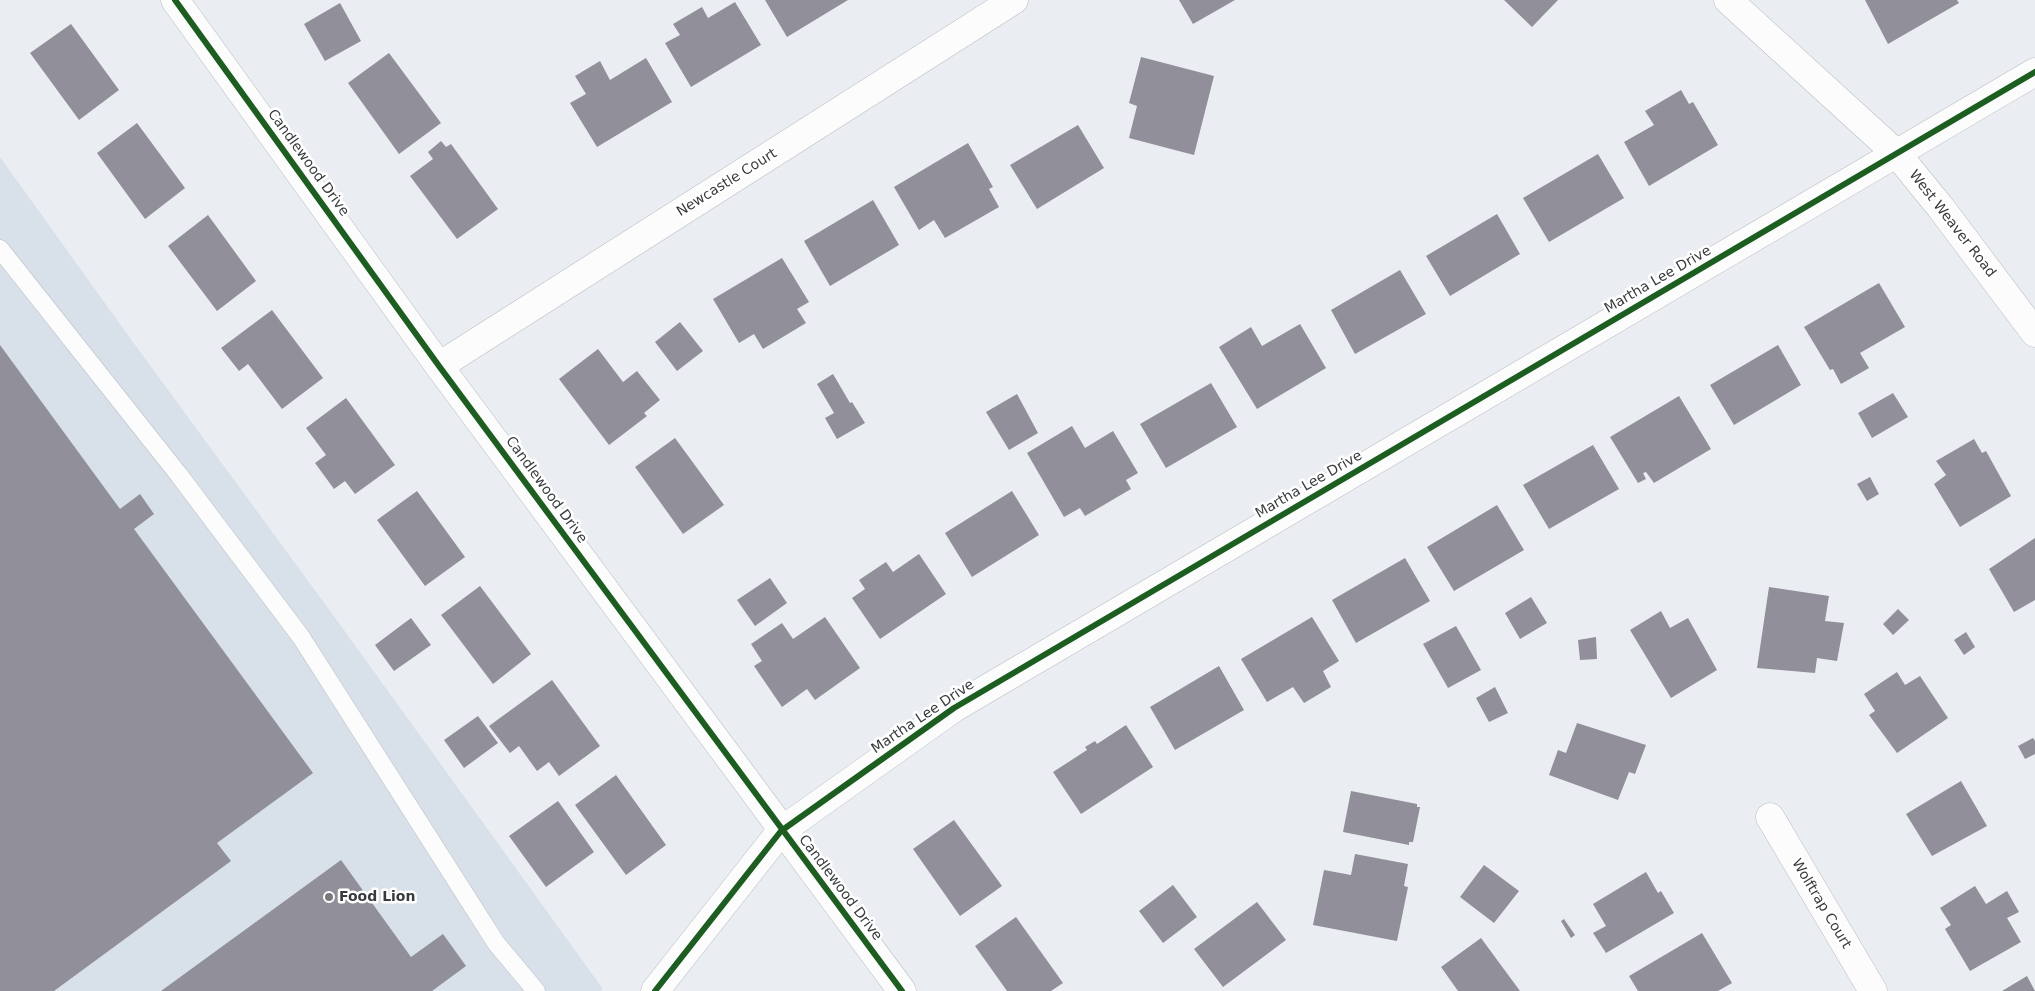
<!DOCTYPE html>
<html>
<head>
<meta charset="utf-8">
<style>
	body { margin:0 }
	canvas { display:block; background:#eaeef2 }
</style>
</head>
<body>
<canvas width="2035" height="991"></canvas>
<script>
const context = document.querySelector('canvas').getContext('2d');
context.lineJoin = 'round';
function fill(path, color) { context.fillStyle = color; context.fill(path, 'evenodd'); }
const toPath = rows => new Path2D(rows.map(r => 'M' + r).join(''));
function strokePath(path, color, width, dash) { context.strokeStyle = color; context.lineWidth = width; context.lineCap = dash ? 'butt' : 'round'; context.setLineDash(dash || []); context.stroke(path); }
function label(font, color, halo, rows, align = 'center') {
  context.font = font + ' "DejaVu Sans",sans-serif'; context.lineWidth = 5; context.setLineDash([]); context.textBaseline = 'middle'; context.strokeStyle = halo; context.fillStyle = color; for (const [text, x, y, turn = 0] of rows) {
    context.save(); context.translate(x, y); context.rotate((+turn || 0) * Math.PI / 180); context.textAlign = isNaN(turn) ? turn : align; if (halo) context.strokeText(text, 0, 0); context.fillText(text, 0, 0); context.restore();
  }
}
const built = toPath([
	[0,157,130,338,336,619,603,989,601,991,0,991]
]);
const building = toPath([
	[765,0,848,0,787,37],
	[1179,0,1235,0,1193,24],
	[1504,0,1558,0,1532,27],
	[1865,0,1957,0,1959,3,1888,44],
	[735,2,761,45,691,87,665,43,680,35,673,24,702,7,708,18],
	[340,3,361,41,325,61,304,24],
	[71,24,119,90,79,120,30,53],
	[389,53,441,123,399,154,348,83],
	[1141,57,1214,76,1194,155,1129,138,1137,106,1129,103],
	[646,58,672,102,597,147,570,103,586,94,575,76,600,61,610,80],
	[1681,90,1689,104,1693,102,1718,145,1649,186,1624,142,1654,125,1645,111],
	[137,123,185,188,145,219,97,153],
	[1078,125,1104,168,1037,209,1010,165],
	[441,141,446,147,451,144,498,209,457,239,410,176,433,159,428,152],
	[968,143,993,187,989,189,999,207,945,238,934,220,919,230,894,187],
	[1598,154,1624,198,1549,242,1523,198],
	[873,200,899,245,830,286,804,241],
	[1497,214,1520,254,1450,296,1426,256],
	[208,215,256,281,217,311,168,246],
	[782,258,809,302,797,309,806,323,763,349,754,334,739,343,713,299],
	[1400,270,1426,314,1355,354,1331,310],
	[1879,283,1905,327,1860,353,1869,368,1841,384,1833,369,1830,370,1804,327],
	[272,310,323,378,282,409,248,364,239,371,221,348],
	[680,322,703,351,677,371,655,342],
	[1300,324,1326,368,1257,409,1219,347,1251,327,1262,346],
	[0,345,120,509,140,494,154,514,134,529,313,773,217,843,231,861,54,991,0,991],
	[1778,345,1801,385,1734,425,1710,385],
	[598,349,623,382,637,371,660,400,644,413,647,416,609,445,559,379],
	[833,374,850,403,852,402,865,423,837,439,825,418,834,413,817,384],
	[1211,383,1237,427,1166,468,1140,424],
	[1893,393,1908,417,1872,438,1858,413],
	[1017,394,1038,433,1009,450,986,412],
	[1679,396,1711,449,1654,483,1646,472,1643,473,1646,479,1638,483,1610,437],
	[346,398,395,465,355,494,345,481,334,489,315,463,326,455,306,428],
	[1072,426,1085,448,1113,431,1138,473,1126,480,1131,489,1085,516,1080,508,1064,517,1027,453],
	[675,438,724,505,683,534,635,467],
	[1974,439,1982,453,1986,451,2011,496,1960,527,1934,484,1946,475,1936,461],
	[1593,445,1619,489,1549,529,1523,485],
	[1870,477,1879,494,1867,501,1857,484],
	[417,491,465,557,425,586,377,520],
	[1012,491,1039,535,972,577,945,533],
	[1497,505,1524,550,1454,591,1427,547],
	[2035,538,2035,600,2014,612,1989,569],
	[919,554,946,594,880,639,852,598,865,589,859,580,886,562,893,572],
	[1405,558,1430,601,1356,643,1332,600],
	[770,578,787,603,755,626,737,600],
	[480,586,531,654,493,684,441,615],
	[1769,587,1829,596,1825,621,1844,623,1837,661,1817,658,1815,673,1757,668],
	[1531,597,1547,623,1520,639,1505,613],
	[1898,609,1909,620,1893,635,1883,624],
	[1661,611,1670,628,1688,618,1717,670,1671,698,1630,630],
	[825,617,860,668,815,700,807,689,782,707,754,666,762,661,751,644,782,623,793,639],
	[1312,617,1339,661,1323,671,1331,687,1304,703,1293,687,1267,702,1241,659],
	[411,618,431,645,394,671,375,645],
	[1456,626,1481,670,1448,688,1423,644],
	[1966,632,1975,647,1964,655,1954,640],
	[1596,637,1597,659,1580,660,1578,640],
	[1219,666,1244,710,1175,750,1150,707],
	[1897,672,1905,685,1920,676,1948,718,1897,753,1869,715,1875,711,1864,694],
	[552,680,600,746,559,776,549,762,537,771,519,746,510,753,489,726],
	[1495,687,1508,713,1489,722,1476,698],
	[478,716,498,743,464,768,444,740],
	[1577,723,1646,745,1635,774,1629,772,1618,800,1549,775,1558,750,1566,753],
	[1126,725,1153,767,1081,814,1053,772,1087,750,1085,747,1095,741,1097,744],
	[2033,738,2035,741,2035,754,2025,759,2018,746],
	[616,775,666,845,626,875,575,805],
	[1961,781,1987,826,1932,856,1906,814],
	[1351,791,1417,804,1417,807,1420,807,1413,842,1409,842,1409,845,1343,832],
	[558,801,594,852,546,887,509,836],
	[954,820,1002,886,960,916,913,849],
	[1355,854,1408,864,1404,886,1408,887,1397,941,1313,925,1324,870,1351,875],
	[341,860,411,957,443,934,466,966,432,991,161,991],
	[1484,865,1519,891,1494,923,1460,897],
	[1646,872,1658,893,1661,891,1674,913,1606,953,1593,933,1606,926,1593,904],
	[1173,885,1197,917,1163,943,1139,911],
	[1975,886,1986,904,2007,891,2019,912,2007,918,2021,942,1970,971,1945,929,1951,925,1940,908],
	[1257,902,1286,940,1223,987,1194,949],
	[1016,917,1063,983,1051,991,1007,991,975,946],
	[1564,919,1575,935,1571,938,1561,921],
	[1702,933,1732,983,1718,991,1638,991,1629,976],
	[1481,938,1520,991,1458,991,1441,967],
	[2027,976,2035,991,2002,991]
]);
const service = toPath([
	[0,249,179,475,301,637,496,943,536,991]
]);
const minor = toPath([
	[175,0,439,366,902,991],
	[439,366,1014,0],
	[1770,817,1873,991]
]);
const tertiary = toPath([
	[1728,0,1897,154,1941,208,2035,333],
	[655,991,781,831,954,708,2035,72]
]);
const cycleway = toPath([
	[175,0,439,366,902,991],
	[655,991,781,831,954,708,2035,72]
]);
const markers = [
	[329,897,5,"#767a7c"]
];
const streetNames = [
	["Candlewood Drive",308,163,54],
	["Newcastle Court",727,183,-32],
	["West Weaver Road",1952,224,52],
	["Martha Lee Drive",1658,280,-30],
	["Martha Lee Drive",1309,485,-30],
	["Candlewood Drive",546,490,54],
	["Martha Lee Drive",923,717,-34],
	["Candlewood Drive",840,888,53],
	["Wolftrap Court",1821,904,59]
];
const poiNames = [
	["Food Lion",339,897]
];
fill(built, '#d8e1e9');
fill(building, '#918f99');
strokePath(service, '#babdc0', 19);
strokePath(minor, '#babdc0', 29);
strokePath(tertiary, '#babdc0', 29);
strokePath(service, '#fcfcfd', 18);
strokePath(minor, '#fcfcfd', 28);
strokePath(tertiary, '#fcfcfd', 28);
strokePath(cycleway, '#1b5e20', 6);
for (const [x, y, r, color] of markers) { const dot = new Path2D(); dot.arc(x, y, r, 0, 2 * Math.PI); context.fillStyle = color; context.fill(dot); strokePath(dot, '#fff', 2); }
label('14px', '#383b3d', '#fff', streetNames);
label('bold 14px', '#383b3d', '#fff', poiNames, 'left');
</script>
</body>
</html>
